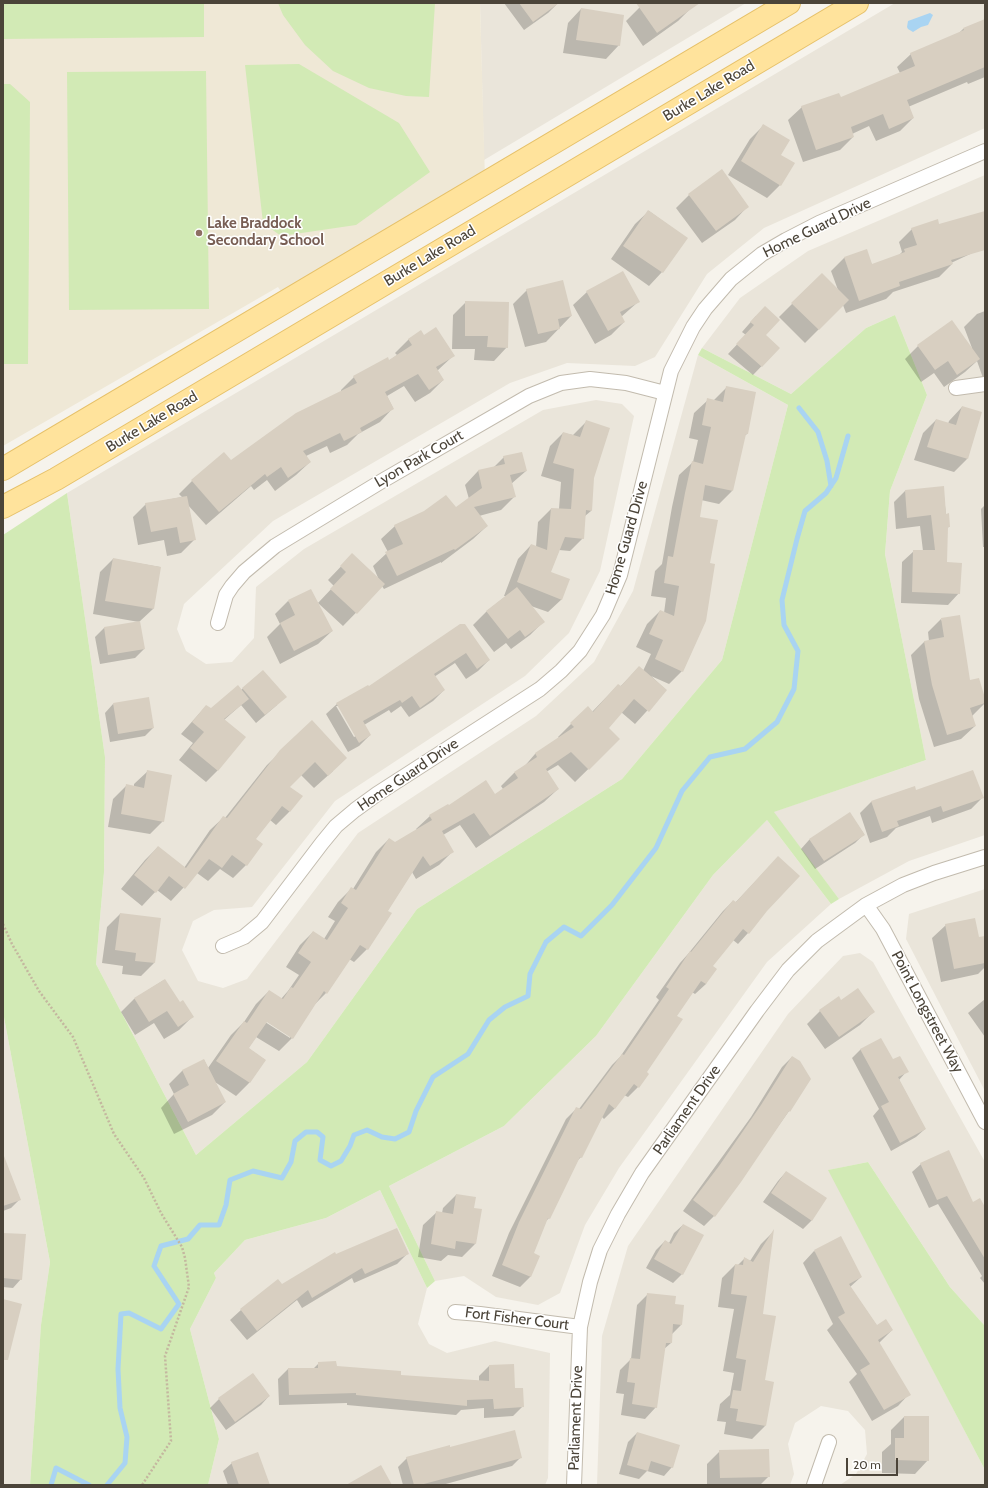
<!DOCTYPE html>
<html>
<head>
<meta charset="utf-8">
<style>
	body { margin:0 }
	#map { position:relative; width:988px; height:1488px; overflow:hidden; background:#f6f3ec; font-family:Cabin,sans-serif }
	canvas { display:block }
	.frame { position:absolute; inset:0; border:4px solid #4b4439; pointer-events:none }
	.scale { position:absolute; left:846px; top:1458px; width:52px; height:18px; box-sizing:border-box; border:2px solid #4b4439; border-top:0; padding-left:5px; font-size:12px; line-height:14px; white-space:nowrap; color:#4b4439; -webkit-text-stroke:3px #fff; paint-order:stroke }
</style>
</head>
<body>
<div id="map">
<canvas width="988" height="1488"></canvas>
<div class="frame"></div>
<div class="scale">20 m</div>
</div>
<script>
const context = document.querySelector('canvas').getContext('2d');
context.lineJoin = 'round';
function fill(path, color) { context.fillStyle = color; context.fill(path, 'evenodd'); }
const toPath = rows => new Path2D(rows.map(r => 'M' + r).join(''));
function strokePath(path, color, width, dash) { context.strokeStyle = color; context.lineWidth = width; context.lineCap = dash ? 'butt' : 'round'; context.setLineDash(dash || []); context.stroke(path); }
function label(font, color, halo, rows, align = 'center') {
  context.font = font + ' Cabin,sans-serif'; context.lineWidth = 3; context.setLineDash([]); context.textBaseline = 'middle'; context.strokeStyle = halo; context.fillStyle = color; for (const [text, x, y, turn = 0] of rows) {
    context.save(); context.translate(x, y); context.rotate((+turn || 0) * Math.PI / 180); context.textAlign = isNaN(turn) ? turn : align; if (halo) context.strokeText(text, 0, 0); context.fillText(text, 0, 0); context.restore();
  }
}
const residential = toPath([
	[480,3,746,3,484,160],
	[895,3,985,3,985,128,764,228,707,274,655,357,635,366,567,363,510,383,273,521,184,604,177,629,186,651,206,664,232,662,254,638,256,587,304,549,543,410,596,400,622,404,634,416,600,571,569,633,525,676,335,801,252,907,214,910,193,921,182,950,198,981,223,988,247,979,358,833,536,716,594,662,633,591,698,355,788,405,722,660,622,779,417,909,307,1062,196,1155,96,964,104,872,105,757,67,493],
	[985,175,985,835,909,861,839,899,773,812,926,760,885,554,890,491,927,395,895,315,866,328,791,394,702,348,740,298,808,251],
	[767,820,831,904,767,962,619,1168,585,1225,560,1293,538,1305,496,1297,464,1276,435,1281,389,1186,504,1126,596,1036,713,875],
	[985,889,985,1091,906,939,909,914],
	[860,953,873,962,985,1162,985,1326,950,1287,868,1162,829,1170,985,1470,985,1485,840,1485,856,1474,867,1454,865,1430,848,1411,821,1406,795,1423,788,1444,794,1474,790,1485,597,1485,602,1336,628,1246,788,1014,843,956],
	[3,1012,50,1262,41,1326,30,1485,3,1485],
	[380,1190,427,1288,418,1324,429,1344,447,1353,495,1341,550,1353,548,1478,545,1485,208,1485,219,1439,190,1329,216,1278,214,1273,245,1240,326,1218]
]);
const education = toPath([
	[3,3,480,3,485,180,286,299,278,287,3,446]
]);
const green = toPath([
	[3,3,204,3,204,37,3,39],
	[278,3,435,3,429,97,406,96,369,88,333,71,305,45,283,15],
	[299,64,399,123,430,172,356,225,281,236,263,223,245,65],
	[206,71,209,309,69,310,67,72],
	[3,84,10,84,30,102,28,364,3,364],
	[895,315,927,395,890,491,885,554,926,760,774,812,839,899,831,904,767,820,713,875,596,1036,504,1126,389,1186,435,1281,427,1288,380,1190,326,1218,245,1240,214,1273,216,1278,190,1329,219,1439,208,1485,30,1485,41,1325,50,1262,3,1012,3,535,67,493,105,757,104,872,96,964,196,1155,307,1062,417,909,622,779,722,660,788,405,698,355,702,348,791,394,866,328],
	[868,1162,950,1287,985,1326,985,1470,828,1170]
]);
const water = toPath([
	[930,13,933,15,928,25,921,27,913,32,908,29,907,27,908,21]
]);
const shadow = toPath([
	[504,3,556,3,557,4,548,13,524,30],
	[647,3,688,3,691,8,678,21,643,46,626,21,639,8],
	[581,9,619,45,606,59,563,53,568,23],
	[985,20,985,77,968,84,967,82,908,107,913,118,900,131,876,141,869,126,852,134,853,137,840,150,803,162,788,120,802,107,840,99,900,73,897,67,911,54,959,33,963,29],
	[764,125,780,155,780,185,767,198,728,175,750,139],
	[689,195,748,206,735,220,702,243,676,208],
	[649,211,686,238,662,272,649,286,611,259,635,224],
	[985,212,985,247,951,263,952,264,939,277,893,292,886,299,846,313,843,305,805,343,779,317,822,274,838,290,831,271,844,258,866,250,872,265,899,255,902,252,899,242,912,229,939,225],
	[527,290,571,316,546,342,525,347,513,304],
	[587,292,638,302,621,317,624,322,611,335,595,344,573,305],
	[466,302,507,347,494,361,474,360,475,349,452,349,453,315],
	[985,311,985,376,983,378,977,361,965,372,944,387,934,373,921,382,905,359,918,346,972,348,964,327,977,314],
	[756,316,765,335,779,348,753,375,728,354,746,335,742,332],
	[424,336,453,356,437,371,443,380,430,393,415,402,404,386,387,396,393,408,380,422,358,434,347,445,330,453,327,446,306,456,310,462,296,475,275,491,267,480,254,490,251,486,206,525,187,504,194,540,181,553,167,556,164,540,138,545,133,517,146,504,182,497,179,494,192,481,231,462,341,392,341,390,354,377,389,361,397,355,395,353,409,339],
	[727,387,747,434,744,436,732,491,719,504,701,500,682,671,669,684,651,676,666,690,635,724,621,712,608,728,619,739,575,782,558,765,546,772,558,789,544,802,476,848,460,825,443,835,452,852,439,865,416,879,412,872,387,911,367,949,354,962,349,959,326,993,313,1006,292,1038,279,1051,256,1037,248,1048,265,1060,249,1083,236,1096,215,1082,225,1102,212,1115,174,1134,161,1108,174,1094,169,1084,182,1071,204,1060,208,1068,231,1035,244,1022,256,1004,269,991,281,999,288,991,299,975,286,967,300,945,313,932,324,939,335,921,328,917,338,902,351,889,353,889,376,852,389,839,395,843,417,830,416,829,430,816,449,807,495,795,503,789,501,786,514,773,523,768,535,754,559,738,558,737,588,707,592,712,618,685,620,687,639,667,643,671,651,654,636,647,647,624,660,611,664,613,666,598,651,596,655,571,662,564,672,507,679,475,693,462,698,440,689,438,694,413,708,400,713,401],
	[263,1019,290,1036,290,1038,262,1020],
	[962,407,967,459,954,472,914,460,923,433,936,420,948,424,949,421],
	[586,422,593,478,591,511,585,516,583,538,570,551,559,550,550,572,562,599,548,612,531,606,543,622,530,635,511,649,506,643,494,652,473,625,486,612,506,596,504,596,518,559,531,545,536,547,538,522,551,509,559,509,561,482,541,476,550,446,563,433,573,435],
	[504,457,526,471,511,484,514,497,501,510,479,516,487,526,473,539,441,563,441,562,384,589,382,586,343,626,318,603,334,586,328,580,352,555,379,580,373,566,388,552,381,539,395,526,456,508,469,499,465,485,478,471,493,468],
	[943,487,946,515,949,527,947,528,946,563,959,593,948,605,901,603,902,562,914,551,923,551,920,526,896,529,894,502,905,491],
	[985,505,985,547,983,547,981,509],
	[113,559,160,567,153,609,139,622,144,649,135,658,100,664,95,637,104,628,139,622,93,614,100,572],
	[288,601,332,631,318,644,280,664,267,637,280,624,275,614],
	[941,619,969,682,985,703,972,716,975,726,961,739,934,747,919,699,911,655,925,641,929,641,928,632],
	[460,625,489,660,478,671,466,679,455,663,434,677,444,690,433,701,409,717,401,706,391,713,389,710,364,725,370,735,359,746,348,752,326,714,337,704,369,688],
	[336,706,339,706,356,736,354,737],
	[263,671,277,705,256,723,241,705,224,720,218,770,206,782,179,760,193,743,181,734,206,706,211,710,241,690],
	[113,704,153,728,145,736,110,742,105,713],
	[312,722,333,771,314,788,301,775,289,787,301,797,289,812,276,825,270,820,255,839,246,865,233,878,220,869,208,881,197,873,171,901,157,890,142,906,121,889,145,860,158,847,184,868,210,830,224,817,225,818,267,765],
	[148,771,163,821,150,834,108,827,113,799,127,785,134,787,134,784],
	[914,787,915,791,982,798,971,809,932,823,930,816,896,828,887,837,870,843,860,813,871,802],
	[850,814,864,834,855,843,815,869,801,849,809,840],
	[768,868,766,910,748,933,738,944,733,940,711,967,706,984,695,994,692,992,676,1016,638,1087,628,1097,624,1095,615,1108,604,1119,602,1117,581,1157,576,1162,549,1218,546,1221,532,1254,531,1276,520,1287,492,1276,509,1233,566,1119,577,1108,579,1109,612,1065,620,1057,659,1000,656,997,680,963,688,954,723,911,733,901,735,903],
	[120,914,160,919,154,963,141,976,122,974,123,966,102,963,107,927],
	[946,925,978,938,985,937,985,967,978,974,941,982,932,938],
	[164,980,180,1004,192,1017,179,1030,164,1039,154,1023,135,1035,121,1012,134,999],
	[985,999,985,1037,968,1013],
	[841,1001,873,1012,860,1025,825,1049,807,1024,820,1011],
	[861,1049,893,1061,907,1071,899,1080,925,1129,916,1137,891,1151,873,1116,879,1109,852,1058],
	[792,1057,789,1111,714,1216,704,1226,683,1211,751,1117,782,1067],
	[3,1157,20,1199,11,1208,3,1211],
	[921,1164,972,1204,985,1209,985,1284,980,1278,982,1276,938,1204,929,1208,912,1172],
	[786,1172,812,1220,803,1229,763,1202,778,1181],
	[456,1195,473,1208,475,1244,462,1257,448,1255,441,1261,418,1257,423,1225,437,1212,442,1213,443,1208],
	[683,1225,682,1274,673,1283,646,1268,656,1250,665,1241,669,1243,674,1233],
	[773,1232,762,1315,765,1426,752,1439,724,1434,726,1422,717,1421,720,1404,730,1395,734,1373,723,1371,734,1309,718,1307,722,1278,735,1265,737,1266,745,1258,750,1261,761,1244],
	[3,1234,21,1279,13,1288,3,1287],
	[814,1251,861,1277,850,1287,877,1326,892,1330,879,1343,909,1394,898,1406,872,1421,849,1382,857,1374,827,1330,833,1324,803,1263],
	[407,1254,397,1264,354,1283,352,1278,302,1308,297,1300,247,1340,230,1320,241,1310,278,1280,282,1285,336,1256],
	[648,1294,674,1305,681,1325,671,1335,671,1343,664,1349,656,1407,645,1419,621,1415,624,1394,616,1393,620,1370,631,1359,637,1305],
	[319,1363,336,1367,400,1376,479,1381,479,1376,489,1366,513,1365,514,1389,523,1406,513,1416,484,1418,484,1408,461,1410,456,1415,347,1405,347,1403,279,1405,278,1379,288,1369,313,1369],
	[253,1374,269,1396,261,1405,226,1430,210,1408,219,1399],
	[904,1417,928,1460,915,1474,882,1473,882,1452,891,1444,891,1430],
	[637,1433,672,1467,664,1476,647,1471,639,1479,619,1474,628,1442],
	[449,1448,521,1457,512,1466,442,1485,403,1485,398,1467,407,1458],
	[720,1451,769,1476,760,1485,707,1485,707,1464],
	[232,1463,269,1485,228,1485,223,1471]
]);
const stream = toPath([
	[799,408,818,432,827,461,831,486],
	[51,1485,56,1468,89,1485],
	[107,1485,125,1463,127,1437,120,1408,118,1369,121,1314,129,1313,161,1329,179,1304,154,1266,161,1246,188,1239,200,1225,219,1225,226,1205,230,1180,253,1171,282,1178,291,1162,295,1141,306,1132,317,1132,323,1137,320,1160,331,1166,341,1161,350,1146,354,1135,367,1130,382,1137,395,1139,409,1132,416,1111,433,1077,468,1054,489,1020,505,1007,528,996,530,974,546,942,564,927,581,936,612,905,656,848,682,791,710,757,745,749,777,722,794,689,798,651,784,625,782,600,797,539,805,511,826,493,836,478,848,436]
]);
const building = toPath([
	[519,3,559,3,533,22],
	[636,3,700,3,657,33],
	[581,8,624,15,620,46,576,40],
	[985,19,985,67,907,100,914,118,889,129,883,114,851,127,854,137,816,150,801,106,839,93,841,97,915,66,910,53,964,30,963,28],
	[763,124,790,140,781,155,795,163,781,186,741,161],
	[722,169,749,207,716,231,688,194],
	[648,210,688,238,663,273,623,246],
	[985,211,985,250,951,260,953,264,899,282,900,286,859,301,844,257,867,249,872,264,905,252,904,249,917,245,911,228,938,219,939,224],
	[623,271,640,302,620,312,625,322,608,331,586,291],
	[822,273,849,300,819,330,791,303],
	[563,280,572,316,558,319,560,329,538,334,526,289],
	[465,301,509,302,508,348,487,347,488,336,465,336],
	[765,306,780,320,766,335,780,348,762,367,736,344,754,325,750,322],
	[952,320,980,359,957,375,948,361,935,370,917,345],
	[436,327,455,356,436,367,444,380,429,390,418,374,385,392,394,409,360,428,362,432,344,441,340,433,303,451,311,462,288,478,281,467,267,477,265,474,219,512,191,480,224,452,231,460,296,413,357,383,353,376,388,357,389,360,412,345,408,339,421,330,424,335],
	[726,386,756,392,748,434,746,434,733,491,705,485,700,517,718,520,710,563,715,564,706,621,683,672,655,659,663,640,649,634,660,610,674,616,679,586,664,583,668,556,673,557,685,493,692,461,703,464,711,427,702,425,707,398,723,402],
	[962,406,982,412,968,459,927,447,936,419,956,425],
	[586,420,610,428,594,478,592,511,586,510,584,539,565,537,551,572,570,579,562,600,517,582,531,544,547,550,551,508,571,509,574,469,553,463,563,432,580,437],
	[522,452,527,471,510,475,516,497,474,507,488,526,455,550,454,549,397,576,385,552,403,544,394,525,424,511,446,495,456,507,482,488,478,470,505,464,503,456],
	[944,486,946,514,949,513,950,527,948,527,947,562,962,563,960,594,912,592,913,550,935,550,931,515,907,518,905,490],
	[187,496,196,540,180,543,177,527,151,532,145,503],
	[352,553,385,584,357,614,330,589,346,572,340,566],
	[113,558,161,567,154,609,105,601],
	[517,587,545,622,525,637,520,630,508,639,486,611],
	[311,589,333,631,294,651,280,623,295,615,288,600],
	[960,615,970,680,979,678,985,698,985,703,970,708,976,726,947,735,932,685,924,641,944,637,941,618],
	[140,621,145,649,108,655,104,627],
	[460,624,465,624,490,660,477,669,466,653,434,674,445,690,420,708,412,696,402,703,400,700,363,721,371,735,359,743,336,703,368,685,369,686],
	[639,666,667,690,649,712,634,699,609,728,620,739,589,770,571,752,546,769,559,789,490,836,474,813,442,831,454,852,430,866,423,856,388,911,392,913,368,950,360,945,327,994,324,991,293,1039,267,1022,249,1048,266,1060,250,1083,216,1061,244,1021,247,1023,269,990,283,999,291,987,293,988,311,962,298,953,313,931,327,940,348,908,341,903,351,887,356,890,389,838,395,842,432,820,429,815,448,804,449,805,486,780,495,794,518,778,514,772,537,757,535,753,574,727,570,723,588,706,593,712,618,684,621,686],
	[263,670,287,697,265,715,242,688],
	[238,685,249,699,224,719,246,737,218,771,190,748,204,732,192,722,206,705,211,708],
	[149,697,154,728,118,734,113,703],
	[312,720,347,758,328,776,315,762,290,787,303,796,290,812,282,806,256,839,263,844,247,866,232,855,222,868,209,859,185,889,169,876,156,893,134,875,158,846,186,868,223,816,227,818,280,750],
	[147,770,172,775,164,822,121,814,126,784,144,788],
	[973,770,984,798,943,812,941,806,897,821,899,826,882,832,871,801,915,786,916,790],
	[850,812,865,835,824,861,809,839],
	[778,856,800,876,767,911,749,934,743,929,713,966,717,969,706,984,701,981,677,1016,683,1019,647,1072,649,1074,639,1088,634,1084,615,1109,609,1104,582,1158,580,1157,550,1219,548,1218,534,1253,540,1256,531,1277,502,1265,519,1222,576,1107,581,1109,622,1054,624,1055,669,989,666,987,690,951,691,952,733,900,736,902],
	[120,913,161,918,155,963,135,961,136,953,115,950],
	[975,918,979,937,985,936,985,963,954,969,945,924],
	[165,979,180,1002,183,1000,194,1017,178,1027,167,1011,149,1022,134,998],
	[858,988,875,1012,839,1037,819,1010,839,996,841,1000],
	[881,1038,893,1059,900,1056,909,1072,898,1077,926,1129,900,1143,881,1106,889,1102,860,1049],
	[792,1056,800,1061,811,1079,790,1112,789,1111,741,1182,715,1217,693,1200,719,1166,761,1105],
	[204,1059,226,1102,188,1122,173,1094,189,1085,182,1070],
	[949,1150,973,1202,980,1198,985,1207,985,1259,947,1196,937,1200,920,1163],
	[3,1156,4,1156,21,1200,3,1206],
	[786,1171,827,1198,812,1221,771,1193],
	[456,1194,476,1197,474,1208,482,1209,476,1244,456,1241,455,1249,431,1244,436,1211,453,1214],
	[683,1224,704,1235,683,1275,654,1259,665,1240,671,1244],
	[397,1228,409,1254,365,1274,362,1268,312,1298,308,1290,257,1331,240,1309,278,1279,282,1284,335,1252,336,1254],
	[774,1229,763,1314,776,1316,765,1380,774,1382,766,1426,736,1421,738,1409,730,1408,733,1390,741,1391,746,1360,736,1358,747,1296,731,1294,735,1264,743,1265,744,1257,753,1262],
	[3,1233,26,1234,22,1280,3,1278],
	[841,1236,862,1277,849,1284,877,1325,886,1319,893,1330,878,1340,911,1395,884,1410,860,1370,870,1364,838,1317,845,1313,814,1250],
	[647,1293,676,1296,675,1304,684,1305,682,1325,673,1324,672,1343,666,1343,657,1408,632,1404,635,1383,627,1382,630,1358,640,1359],
	[3,1299,22,1304,8,1360,3,1360],
	[336,1361,337,1366,401,1371,401,1375,489,1381,489,1365,514,1364,515,1388,523,1388,524,1407,494,1409,493,1399,467,1400,467,1406,356,1395,356,1393,289,1395,288,1368,318,1368,318,1362],
	[253,1373,270,1396,235,1422,218,1398],
	[904,1416,929,1416,929,1461,895,1460,895,1438,904,1438],
	[515,1430,522,1458,420,1485,414,1485,406,1457,450,1445,450,1447],
	[637,1432,680,1445,673,1468,651,1461,648,1471,627,1465],
	[769,1449,770,1477,720,1478,719,1450],
	[258,1452,270,1485,239,1485,231,1462],
	[381,1465,392,1485,346,1485]
]);
const path = toPath([
	[3,924,12,944,39,991,73,1037,114,1134,144,1178,161,1213,182,1247,185,1258,189,1287,165,1356,171,1441,142,1485]
]);
const minor = toPath([
	[956,388,985,384],
	[218,623,226,595,232,586,244,572,275,546,382,481,529,396,561,383,590,379,626,383,665,393],
	[866,905,883,929,985,1122],
	[223,946,244,937,262,922,322,843,336,826,355,810,377,794,540,689,561,671,580,651,603,615,620,575,671,371,693,327,705,309,731,279,762,254,786,240,819,223,985,151],
	[455,1312,480,1314,580,1327],
	[574,1485,580,1327,590,1282,600,1250,618,1214,642,1173,757,1011,788,970,817,941,866,905,903,885,934,873,985,857],
	[814,1485,829,1442]
]);
const primary = toPath([
	[3,469,789,3],
	[3,507,56,479,857,3]
]);
const markers = [
	[199,233,4,"#8d6e63"]
];
const streetNames = [
	["Burke Lake Road",709,91,-31],
	["Home Guard Drive",817,228,-26],
	["Burke Lake Road",430,256,-31],
	["Burke Lake Road",152,422,-31],
	["Lyon Park Court",419,459,-30],
	["Home Guard Drive",627,538,-74],
	["Home Guard Drive",408,775,-34],
	["Point Longstreet Way",927,1012,62],
	["Parliament Drive",687,1110,-55],
	["Fort Fisher Court",517,1319,7],
	["Parliament Drive",576,1418,-88]
];
const educationNames = [
	["Lake Braddock",207,224],
	["Secondary School",207,241]
];
fill(residential, '#eae5da');
fill(education, '#efe8d6');
fill(green, '#d2eab5');
fill(water, '#a9d4f2');
fill(shadow, '#0003');
strokePath(stream, '#a9d4f2', 5);
fill(building, '#d8cfc1');
strokePath(minor, '#c2bbae', 16);
strokePath(primary, '#e6c16a', 24);
strokePath(path, '#c4b79f', 2.5, [2, 2]);
strokePath(minor, '#fff', 14);
strokePath(primary, '#ffe39c', 22);
for (const [x, y, r, color] of markers) { const dot = new Path2D(); dot.arc(x, y, r, 0, 2 * Math.PI); context.fillStyle = color; context.fill(dot); strokePath(dot, '#fff', 1.5); }
label('15px', '#4b4439', '#fff', streetNames);
label('bold 15px', '#785e54', '#fff', educationNames, 'left');
</script>
</body>
</html>
